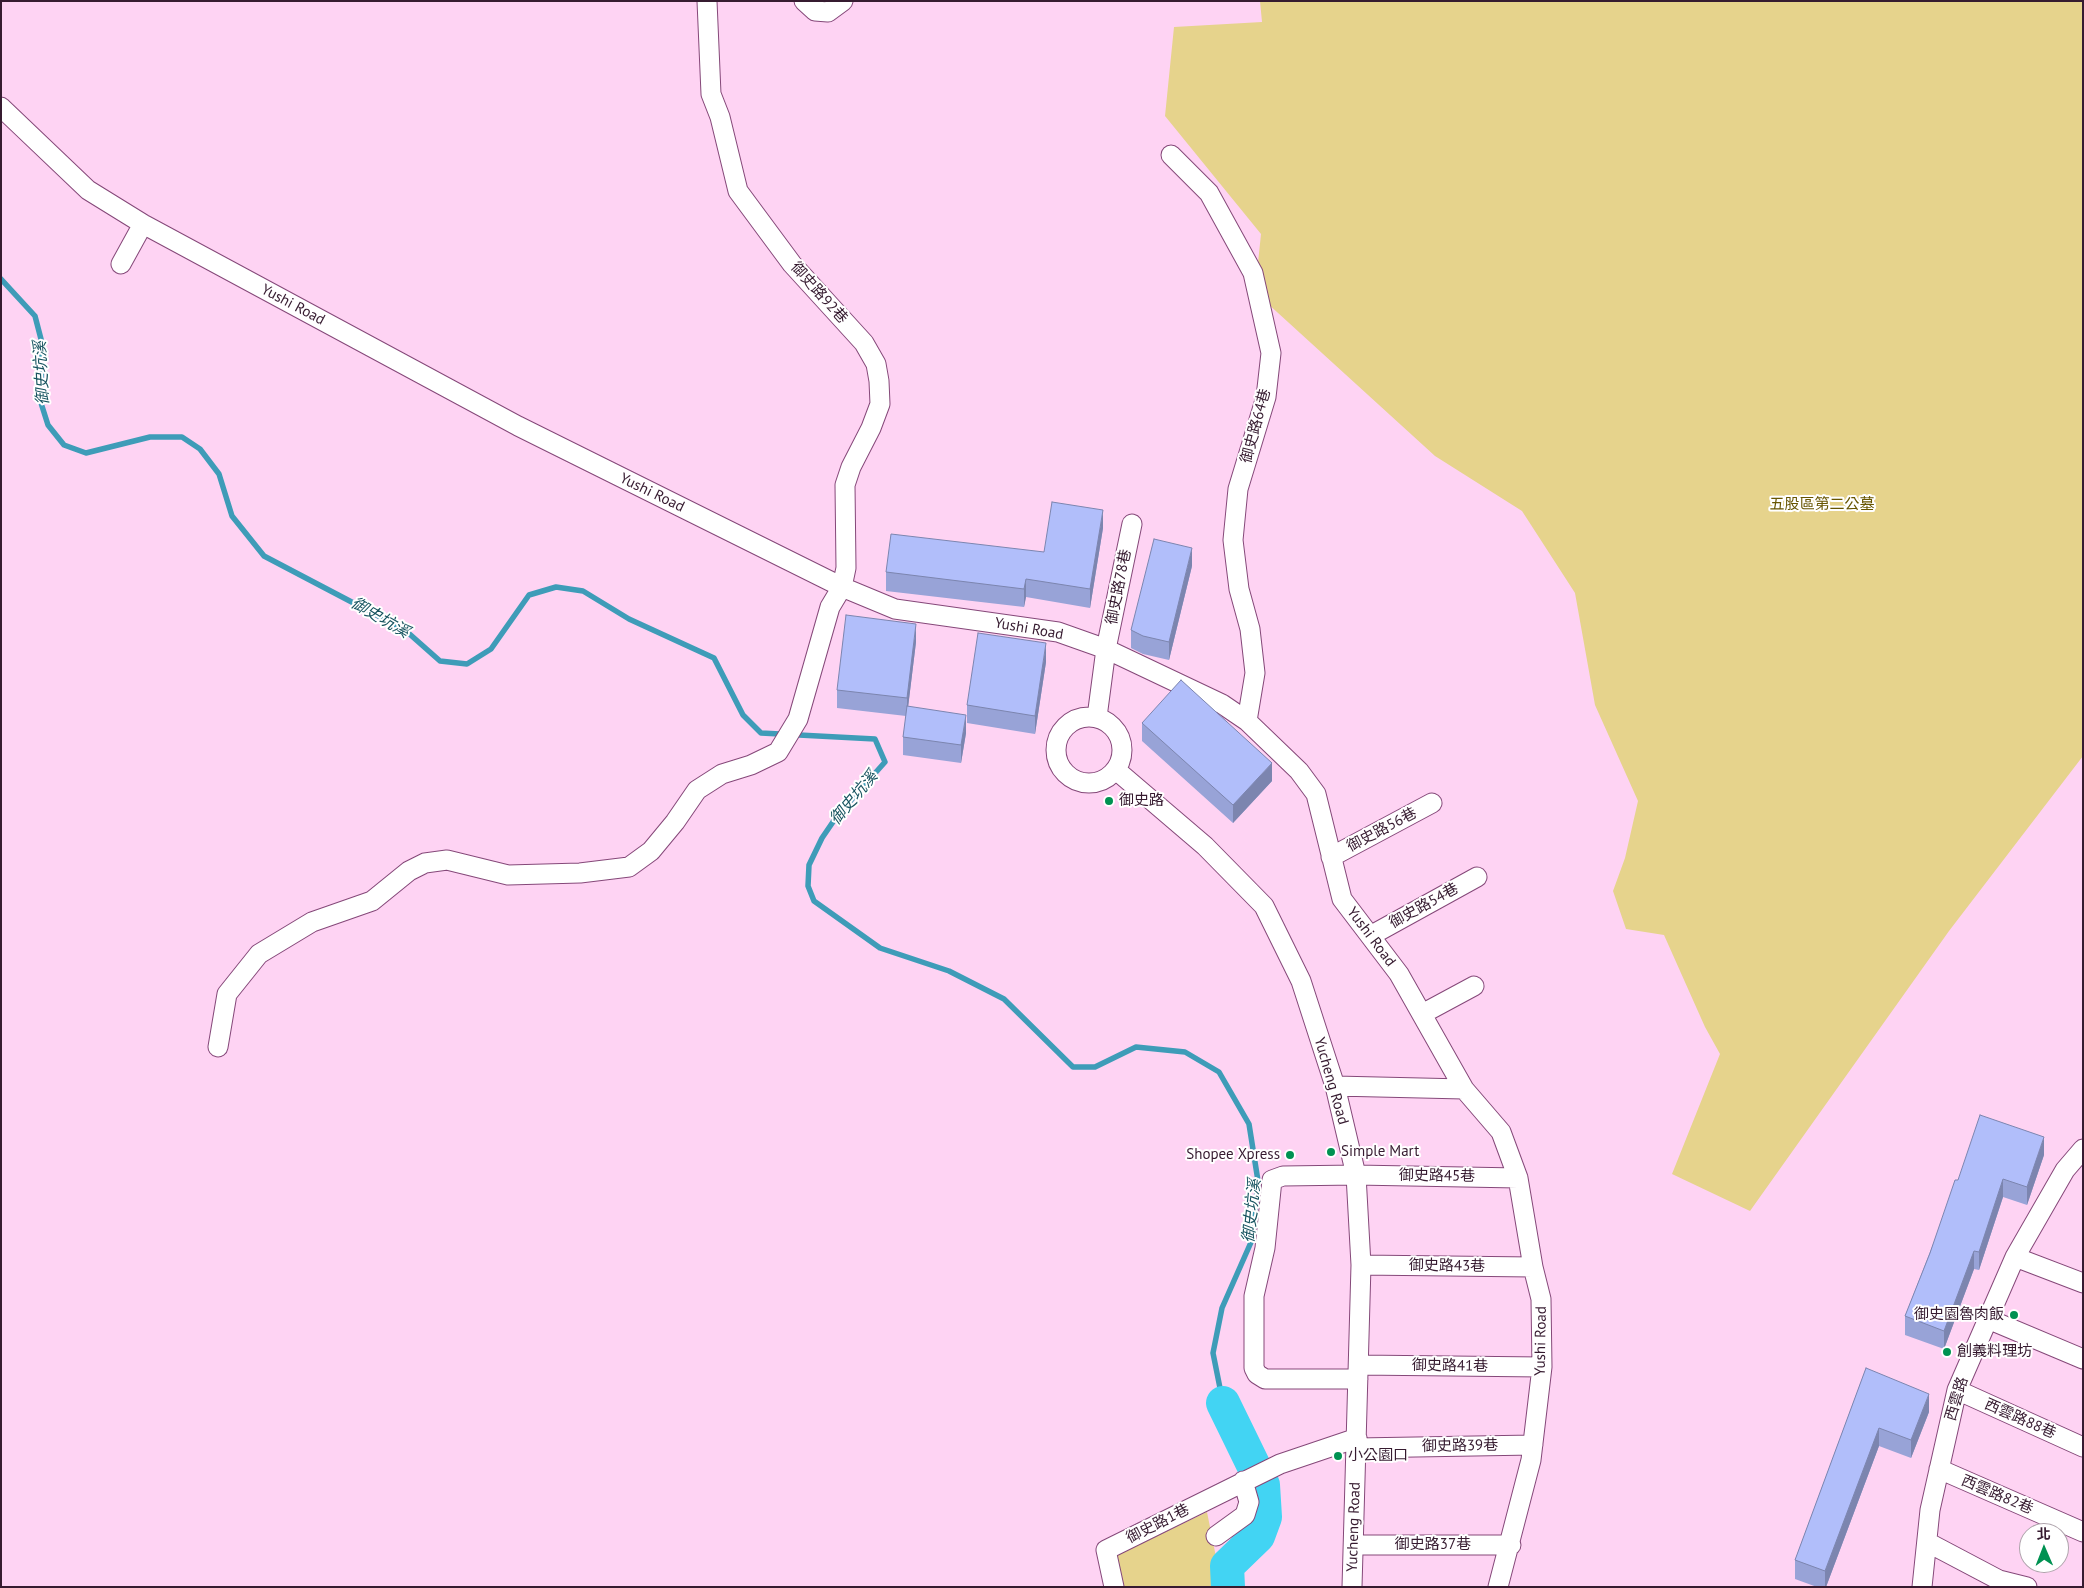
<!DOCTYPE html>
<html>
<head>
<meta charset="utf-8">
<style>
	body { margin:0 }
	#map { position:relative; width:2084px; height:1588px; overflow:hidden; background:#fed3f3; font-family:"PT Sans","Noto Sans TC",sans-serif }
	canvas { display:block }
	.frame { position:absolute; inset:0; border:2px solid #361b30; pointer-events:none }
	.north { position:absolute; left:2019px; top:1523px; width:50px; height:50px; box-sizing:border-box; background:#fff; border:1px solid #afa4ac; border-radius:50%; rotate:359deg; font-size:14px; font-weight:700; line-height:20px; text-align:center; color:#361b30 }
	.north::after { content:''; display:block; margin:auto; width:18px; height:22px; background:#009252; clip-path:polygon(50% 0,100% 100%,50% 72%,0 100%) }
</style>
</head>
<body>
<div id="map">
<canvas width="2084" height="1588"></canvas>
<div class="frame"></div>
<div class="north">北</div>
</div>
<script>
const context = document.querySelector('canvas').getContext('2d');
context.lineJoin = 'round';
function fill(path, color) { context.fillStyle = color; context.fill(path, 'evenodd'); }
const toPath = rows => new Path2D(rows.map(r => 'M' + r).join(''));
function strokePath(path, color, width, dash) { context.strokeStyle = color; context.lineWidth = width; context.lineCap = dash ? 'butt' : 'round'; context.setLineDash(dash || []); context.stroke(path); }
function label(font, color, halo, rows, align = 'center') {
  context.font = font + ' "PT Sans","Noto Sans TC",sans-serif'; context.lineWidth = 4; context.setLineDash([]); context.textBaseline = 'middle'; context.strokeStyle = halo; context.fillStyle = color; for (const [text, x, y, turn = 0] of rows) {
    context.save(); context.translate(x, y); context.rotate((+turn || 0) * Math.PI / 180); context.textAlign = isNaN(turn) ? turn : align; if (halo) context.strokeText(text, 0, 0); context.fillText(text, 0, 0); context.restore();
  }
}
const green = toPath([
	[1260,1,2083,1,2083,756,1949,931,1750,1211,1672,1174,1720,1054,1705,1027,1664,935,1626,929,1613,891,1625,858,1638,801,1595,705,1575,593,1522,511,1435,456,1255,292,1261,234,1165,116,1174,27,1262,22],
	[1207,1512,1222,1587,1122,1587,1115,1556]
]);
const stream = toPath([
	[1,279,35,316,42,343,41,403,48,425,64,445,86,453,150,437,182,437,200,449,219,474,232,516,264,556,405,630,440,661,467,664,491,649,529,595,556,587,583,591,629,619,714,658,743,715,761,733,875,739,885,762,837,816,822,838,809,865,808,886,814,901,880,948,949,971,1004,999,1073,1067,1095,1067,1136,1047,1185,1052,1219,1072,1249,1124,1258,1181,1252,1240,1222,1308,1213,1353,1223,1403]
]);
const river = toPath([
	[1223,1403,1263,1485,1265,1517,1258,1536,1227,1566,1228,1587]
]);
const minor = toPath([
	[804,1,815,11,828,12,843,1],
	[1,107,88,190,143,224,518,426,842,587,895,609,1058,632,1106,649,1222,704,1247,721,1299,771,1316,794,1342,899,1399,974,1464,1089,1501,1132,1518,1178,1533,1267,1541,1299,1542,1367,1531,1460,1498,1587],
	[1171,155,1209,193,1253,273,1271,353,1266,397,1238,489,1233,540,1239,589,1250,629,1255,673,1247,721],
	[121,264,143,224],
	[1097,717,1106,649,1132,524],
	'1056 750a33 33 0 1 1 66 0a33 33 0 1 1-66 0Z',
	[1116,770,1205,846,1264,906,1301,981,1335,1086,1356,1175,1361,1265,1352,1587],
	[1331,857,1432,803],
	[1370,936,1477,877],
	[1422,1014,1474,986],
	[218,1047,227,994,259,954,312,922,372,901,409,871,425,863,447,860,508,875,580,873,629,867,651,851,675,822,697,790,722,774,751,765,778,752,798,719,830,607,842,587,846,568,845,485,851,467,871,428,880,404,879,381,876,364,864,343,792,264,738,191,720,117,711,94,707,1],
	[1335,1086,1464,1089],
	[2015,1257,2083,1283],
	[1361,1265,1533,1267],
	[1988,1319,2083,1359],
	[1359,1365,1542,1367],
	[1358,1379,1265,1379,1257,1374,1254,1368,1254,1296,1265,1248,1272,1180,1283,1176,1356,1175,1518,1178],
	[1957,1390,2083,1447],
	[1357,1448,1533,1445],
	[1939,1469,2083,1532],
	[1216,1536,1245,1515,1249,1502,1243,1481],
	[1927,1542,1999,1580,2027,1587],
	[1354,1545,1511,1545],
	[1114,1587,1106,1550,1280,1464,1357,1438],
	[1922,1587,1930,1510,1957,1390,2015,1257,2065,1170,2083,1149]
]);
const wall = toPath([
	[1103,528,1090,608,1026,597,1024,607,886,591,886,572,1044,552],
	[1192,566,1169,660,1143,654,1131,648,1131,630],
	[916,642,908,707,966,733,961,763,903,755,903,737,906,716,837,708,837,690],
	[1046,662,1035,734,967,723,967,705],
	[1142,723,1272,781,1233,823,1142,741],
	[2044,1155,2027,1205,2003,1197,1979,1270,1974,1269,1944,1349,1905,1335,1905,1316,1958,1180],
	[1866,1368,1929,1412,1911,1458,1879,1446,1826,1587,1817,1587,1795,1579,1795,1560]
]);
const shadedWall = toPath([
	[1103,510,1103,528,1090,608,1090,589],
	[1192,548,1192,566,1169,660,1169,642],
	[1026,579,1026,597,1024,607,1024,589],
	[916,624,916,642,907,716,907,698],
	[1046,643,1046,662,1035,734,1035,716],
	[966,715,966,733,961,763,961,745],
	[1272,763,1272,781,1233,823,1233,805],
	[2044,1137,2044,1155,2027,1205,2027,1187],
	[2003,1179,2003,1197,1979,1270,1979,1252],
	[1974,1251,1974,1269,1944,1349,1944,1331],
	[1929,1394,1929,1412,1911,1458,1911,1440],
	[1879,1428,1879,1446,1826,1587,1825,1587,1825,1571]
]);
const building = toPath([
	[1052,502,1103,510,1090,589,1026,579,1024,589,886,572,891,534,1044,552,1052,502],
	[1154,539,1192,548,1169,642,1143,636,1131,630,1154,539],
	[846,615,916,624,907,698,837,690,846,615],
	[978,633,1046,643,1035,716,967,705,978,633],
	[1181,680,1272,763,1233,805,1142,723,1181,680],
	[907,706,966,715,961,745,903,737,907,706],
	[1980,1115,2044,1137,2027,1187,2003,1179,1979,1252,1974,1251,1944,1331,1905,1316,1930,1253,1955,1180,1958,1180,1980,1115],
	[1866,1368,1929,1394,1911,1440,1879,1428,1825,1571,1795,1560,1866,1368]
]);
const markers = [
	[1109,801,5,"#009252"],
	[1331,1152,5,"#009252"],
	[1290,1155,5,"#009252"],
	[2014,1315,5,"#009252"],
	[1947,1352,5,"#009252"],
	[1338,1456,5,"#009252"]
];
const streetNames = [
	["御史路92巷",819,293,48],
	["Yushi Road",293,305,28],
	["御史路64巷",1256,426,-75],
	["Yushi Road",652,493,26],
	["御史路78巷",1119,587,-79],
	["Yushi Road",1029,629,10],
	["御史路56巷",1382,830,-28],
	["御史路54巷",1424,906,-29],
	["Yushi Road",1371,937,53],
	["Yucheng Road",1331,1081,74],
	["御史路45巷",1437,1176,1],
	["御史路43巷",1447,1266,1],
	["Yushi Road",1541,1341,-89],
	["御史路41巷",1450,1366,1],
	["西雲路",1957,1399,-73],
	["西雲路88巷",2020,1419,24],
	["御史路39巷",1460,1446,-1],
	["西雲路82巷",1997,1495,23],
	["御史路1巷",1158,1524,-27],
	["Yucheng Road",1354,1527,-88],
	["御史路37巷",1433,1545]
];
const parkNames = [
	["五股區第二公墓",1822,505]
];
const poiNames = [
	["御史路",1119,801],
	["Simple Mart",1341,1152],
	["Shopee Xpress",1280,1155,"right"],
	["御史園魯肉飯",2004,1315,"right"],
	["創義料理坊",1957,1352],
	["小公園口",1348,1456]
];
const waterNames = [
	["御史坑溪",42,373,-93],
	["御史坑溪",380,618,30],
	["御史坑溪",854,798,-50],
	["御史坑溪",1252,1211,-84]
];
fill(green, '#e6d38c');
strokePath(stream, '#3e9cb8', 5.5);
strokePath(river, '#42d4f3', 34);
strokePath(minor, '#854879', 21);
strokePath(minor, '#fff', 19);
fill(wall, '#98a3d7');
fill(shadedWall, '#7c85af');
fill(building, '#b1befa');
strokePath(building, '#7c85af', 1);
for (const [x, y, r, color] of markers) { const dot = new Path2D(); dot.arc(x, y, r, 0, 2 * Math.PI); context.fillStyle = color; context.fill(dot); strokePath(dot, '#fff', 2); }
label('15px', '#361b30', '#fff', streetNames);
label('15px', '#675500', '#fff', parkNames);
label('15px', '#361b30', '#fff', poiNames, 'left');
label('italic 16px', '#185460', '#fff', waterNames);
</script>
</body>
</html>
